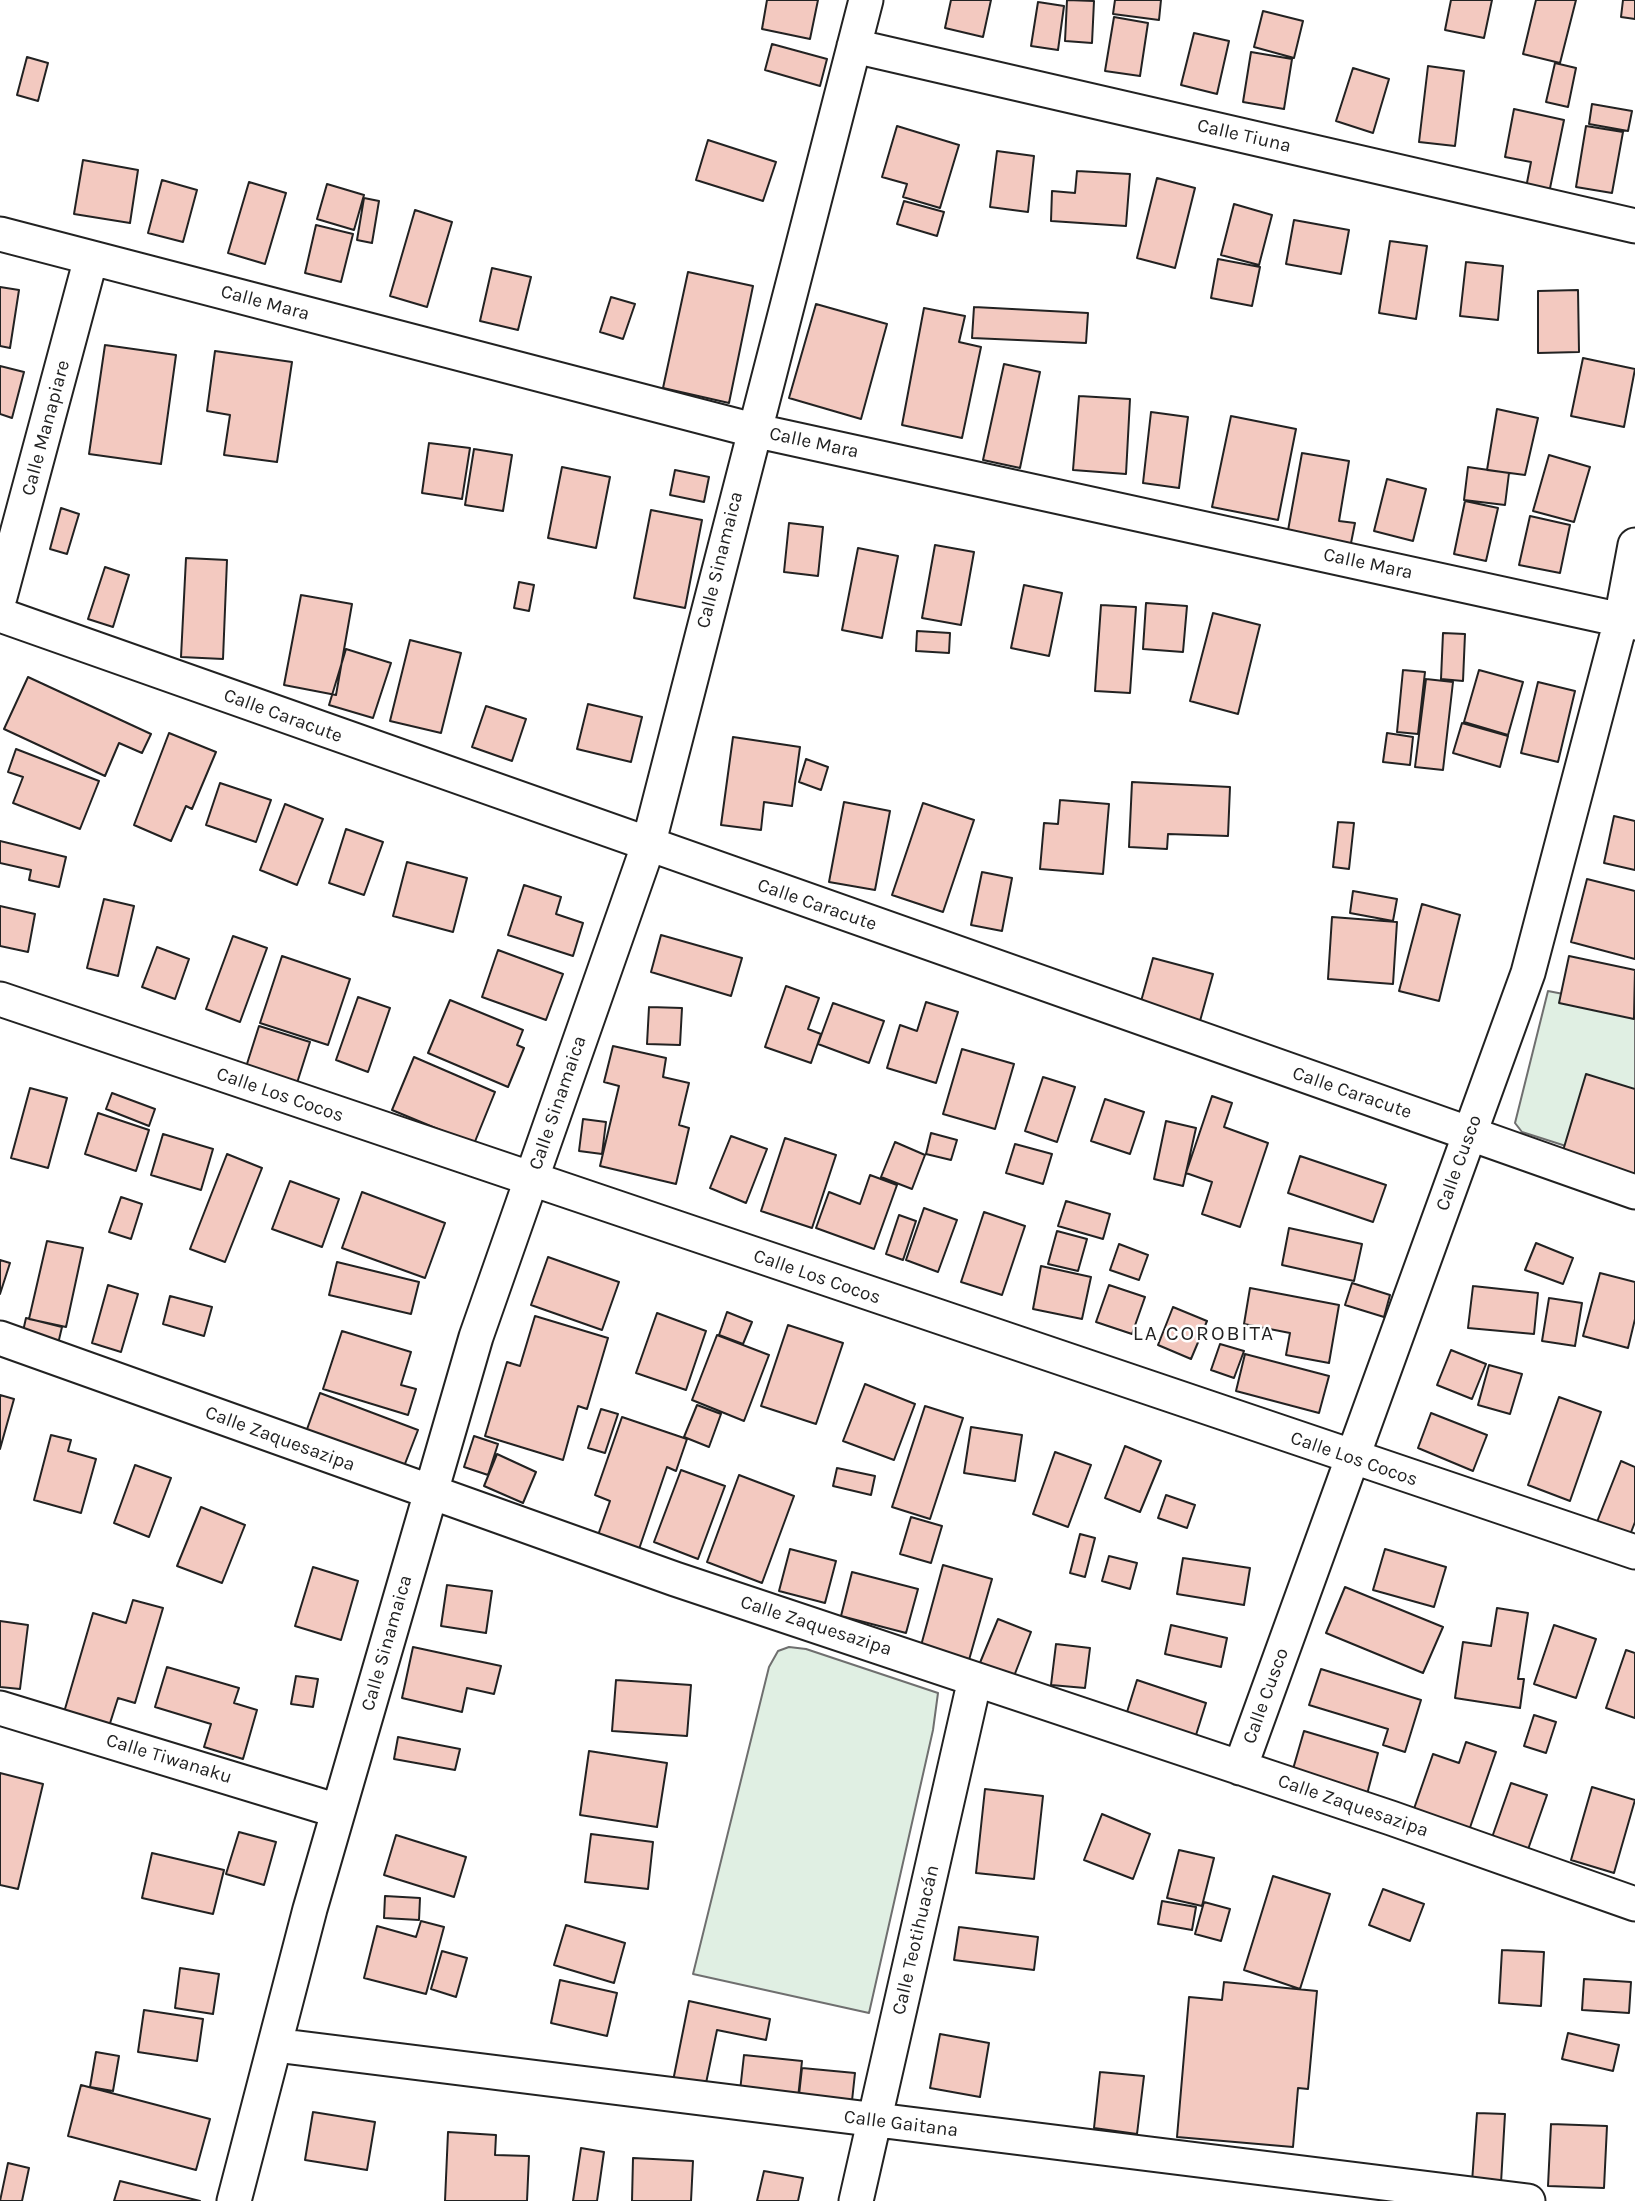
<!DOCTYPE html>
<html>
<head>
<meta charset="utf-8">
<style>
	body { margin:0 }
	canvas { display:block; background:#fff }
</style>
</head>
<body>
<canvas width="1635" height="2201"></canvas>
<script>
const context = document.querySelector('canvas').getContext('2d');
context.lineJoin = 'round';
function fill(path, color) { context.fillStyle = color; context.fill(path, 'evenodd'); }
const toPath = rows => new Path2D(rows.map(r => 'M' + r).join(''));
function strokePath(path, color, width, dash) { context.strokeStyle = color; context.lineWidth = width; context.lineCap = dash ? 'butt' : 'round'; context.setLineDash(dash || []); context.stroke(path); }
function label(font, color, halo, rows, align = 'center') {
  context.font = font + ' Karla,sans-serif'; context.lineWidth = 5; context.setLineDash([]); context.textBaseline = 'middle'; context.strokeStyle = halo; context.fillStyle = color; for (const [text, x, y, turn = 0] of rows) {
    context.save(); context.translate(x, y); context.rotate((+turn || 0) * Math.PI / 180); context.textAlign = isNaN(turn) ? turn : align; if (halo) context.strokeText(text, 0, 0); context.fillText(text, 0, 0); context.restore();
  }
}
const green = toPath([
	[1548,991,1635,1008,1635,1168,1522,1132,1515,1123,1548,991],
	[789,1647,806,1649,938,1693,933,1730,869,2013,693,1974,769,1667,778,1651,789,1647]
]);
const building = toPath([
	[767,0,818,0,810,39,762,29,767,0],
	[951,0,991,0,983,37,945,28,951,0],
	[1067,0,1094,1,1092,43,1065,41,1067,0],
	[1115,0,1161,0,1159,20,1113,14,1115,0],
	[1451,0,1492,0,1484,38,1445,30,1451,0],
	[1536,0,1576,0,1560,63,1523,54,1536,0],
	[1623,0,1635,0,1635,19,1621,17,1623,0],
	[1038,2,1064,6,1058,50,1031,46,1038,2],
	[1263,11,1303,21,1294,58,1254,47,1263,11],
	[1114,17,1148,23,1140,76,1105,71,1114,17],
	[1194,33,1229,41,1217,94,1181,85,1194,33],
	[772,44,827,59,820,86,765,70,772,44],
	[1251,52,1292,59,1284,109,1243,102,1251,52],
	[27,57,48,63,38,101,17,95,27,57],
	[1555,63,1576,68,1568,107,1546,102,1555,63],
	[1428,66,1464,71,1455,146,1419,142,1428,66],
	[1353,68,1389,79,1373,133,1336,121,1353,68],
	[1592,104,1632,111,1628,131,1589,124,1592,104],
	[1514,109,1564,120,1548,198,1525,193,1531,162,1505,157,1514,109],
	[897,126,959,145,940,208,903,197,907,184,882,177,897,126],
	[1586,126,1623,132,1612,193,1576,187,1586,126],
	[708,140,776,162,763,201,696,180,708,140],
	[997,151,1034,156,1028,212,990,207,997,151],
	[83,160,138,170,130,223,74,214,83,160],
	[1077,171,1130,174,1126,226,1051,221,1052,191,1075,193,1077,171],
	[1157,178,1195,188,1175,268,1137,258,1157,178],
	[162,180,197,190,183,242,148,233,162,180],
	[249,182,286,193,265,264,228,253,249,182],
	[327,184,364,195,354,230,317,219,327,184],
	[364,198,379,201,372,243,357,240,364,198],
	[904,201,944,212,937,236,897,224,904,201],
	[1234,204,1272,215,1259,265,1221,255,1234,204],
	[415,210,452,222,427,307,390,296,415,210],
	[1294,220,1349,230,1341,274,1286,264,1294,220],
	[316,225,353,234,341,282,305,273,316,225],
	[1390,241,1427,246,1416,319,1379,313,1390,241],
	[1218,259,1260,267,1252,306,1211,298,1218,259],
	[1466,262,1503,266,1498,320,1460,316,1466,262],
	[492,268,531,277,518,330,480,321,492,268],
	[688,272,753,286,729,403,663,388,688,272],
	[0,287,19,290,10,348,0,346,0,287],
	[1578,290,1579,352,1538,353,1538,291,1578,290],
	[611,297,635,304,623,339,600,332,611,297],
	[816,304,887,324,861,419,789,398,816,304],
	[974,307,1088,313,1086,343,972,338,974,307],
	[924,308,965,316,959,342,981,347,962,438,902,425,924,308],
	[105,345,176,355,161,464,89,454,105,345],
	[215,351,292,362,277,462,224,455,230,415,207,411,215,351],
	[1583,358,1635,369,1624,427,1571,416,1583,358],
	[1004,364,1040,372,1020,468,983,460,1004,364],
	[0,366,24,372,12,418,0,414,0,366],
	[1079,396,1130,399,1126,474,1073,470,1079,396],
	[1497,409,1538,418,1525,475,1487,470,1497,409],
	[1151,412,1188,417,1179,488,1143,483,1151,412],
	[1231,416,1296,429,1278,520,1212,507,1231,416],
	[429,443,470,448,462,499,422,493,429,443],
	[474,449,512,455,503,511,465,505,474,449],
	[1302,453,1349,461,1339,521,1355,523,1350,548,1287,536,1302,453],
	[1549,455,1590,467,1574,522,1533,511,1549,455],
	[562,467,610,477,596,548,548,538,562,467],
	[1468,467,1509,473,1505,505,1464,500,1468,467],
	[675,470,709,477,704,502,670,495,675,470],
	[1387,479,1426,489,1413,541,1374,531,1387,479],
	[1465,501,1498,508,1486,561,1454,554,1465,501],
	[61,508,79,514,67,554,50,549,61,508],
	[651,510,702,520,685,608,634,598,651,510],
	[1530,516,1570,525,1560,573,1519,565,1530,516],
	[789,523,823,527,818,576,784,572,789,523],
	[935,545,974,552,961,625,922,618,935,545],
	[858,548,898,556,882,638,842,630,858,548],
	[186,558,227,560,223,659,181,657,186,558],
	[105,567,129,575,113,627,88,619,105,567],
	[519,582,534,585,529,611,514,608,519,582],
	[1024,585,1062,593,1049,656,1011,648,1024,585],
	[301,595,352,604,336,695,284,685,301,595],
	[1146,603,1187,606,1183,652,1143,649,1146,603],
	[1101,605,1136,607,1130,693,1095,691,1101,605],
	[1213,613,1260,625,1238,714,1190,701,1213,613],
	[917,631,950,633,949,653,916,651,917,631],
	[1443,633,1465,634,1463,681,1441,679,1443,633],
	[410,640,461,653,441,733,390,721,410,640],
	[346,649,391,663,373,718,329,705,346,649],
	[1403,670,1425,672,1418,734,1397,732,1403,670],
	[1479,670,1523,682,1508,735,1464,722,1479,670],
	[28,677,151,734,142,753,119,743,105,776,4,729,28,677],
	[1426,679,1453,682,1443,770,1415,767,1426,679],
	[1538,682,1575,691,1558,762,1521,753,1538,682],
	[588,704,642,717,631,762,577,749,588,704],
	[486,706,526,719,512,761,472,747,486,706],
	[1462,723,1508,736,1500,767,1453,753,1462,723],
	[169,733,216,752,192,809,186,806,171,841,134,825,169,733],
	[1387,733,1413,737,1410,765,1383,762,1387,733],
	[733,737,800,747,792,806,764,802,761,830,721,825,733,737],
	[16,749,99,781,80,829,13,803,23,777,8,772,16,749],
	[806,759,828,767,821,790,799,782,806,759],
	[1132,782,1230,787,1228,836,1168,834,1167,849,1129,847,1132,782],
	[220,783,271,800,256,842,206,825,220,783],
	[1060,800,1109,804,1103,874,1040,869,1044,823,1058,824,1060,800],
	[844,802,890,811,875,890,829,882,844,802],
	[923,803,974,820,943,912,892,895,923,803],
	[285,804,323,819,297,885,260,870,285,804],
	[1614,816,1635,821,1635,870,1604,863,1614,816],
	[1338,822,1354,823,1349,869,1333,867,1338,822],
	[346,829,383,842,364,895,329,883,346,829],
	[0,841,66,857,59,887,29,880,31,870,0,863,0,841],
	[407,862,467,878,453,932,393,916,407,862],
	[982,872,1012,878,1002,931,971,925,982,872],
	[1587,879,1635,891,1635,959,1571,942,1587,879],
	[524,885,561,897,556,914,583,923,573,956,508,935,524,885],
	[1353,891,1397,899,1393,921,1350,913,1353,891],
	[104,899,134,906,118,976,87,968,104,899],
	[1422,904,1460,915,1439,1001,1399,991,1422,904],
	[0,906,35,914,28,952,0,946,0,906],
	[1332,917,1397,922,1393,984,1328,979,1332,917],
	[661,935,742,958,731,996,651,972,661,935],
	[233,936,267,948,240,1022,206,1009,233,936],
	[157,947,189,959,175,999,142,987,157,947],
	[498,950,563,974,546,1020,482,997,498,950],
	[282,956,350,979,328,1045,260,1023,282,956],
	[1569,956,1635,970,1634,1019,1559,1003,1569,956],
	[1153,958,1213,974,1200,1021,1140,1005,1153,958],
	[786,986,819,998,808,1029,821,1034,811,1063,765,1047,786,986],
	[358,997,390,1008,368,1072,336,1060,358,997],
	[450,1000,523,1030,517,1045,524,1048,508,1087,428,1053,450,1000],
	[926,1002,958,1012,936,1083,887,1068,900,1025,917,1031,926,1002],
	[833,1003,884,1021,869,1063,818,1044,833,1003],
	[649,1007,682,1008,680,1045,647,1044,649,1007],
	[259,1026,310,1042,297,1083,246,1067,259,1026],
	[613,1046,666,1058,663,1077,689,1083,679,1125,689,1128,676,1184,600,1166,619,1086,604,1082,613,1046],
	[962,1049,1014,1064,995,1129,943,1114,962,1049],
	[414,1057,495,1092,474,1144,392,1110,414,1057],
	[1586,1074,1635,1089,1635,1176,1562,1154,1586,1074],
	[1043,1077,1075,1087,1057,1142,1025,1131,1043,1077],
	[30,1088,67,1098,48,1168,11,1158,30,1088],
	[112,1093,155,1109,149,1126,106,1109,112,1093],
	[1212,1096,1232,1103,1224,1127,1268,1143,1240,1227,1202,1214,1212,1182,1186,1173,1212,1096],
	[1105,1099,1144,1112,1130,1154,1091,1141,1105,1099],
	[98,1113,149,1130,136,1171,85,1154,98,1113],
	[583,1119,606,1122,602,1154,579,1151,583,1119],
	[1166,1121,1196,1128,1183,1186,1154,1179,1166,1121],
	[931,1133,957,1140,951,1160,926,1154,931,1133],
	[163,1134,213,1149,201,1190,151,1175,163,1134],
	[731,1136,767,1149,746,1203,710,1188,731,1136],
	[785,1138,836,1155,812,1228,761,1211,785,1138],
	[895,1142,925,1155,912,1189,881,1177,895,1142],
	[1015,1144,1052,1154,1043,1184,1006,1173,1015,1144],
	[227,1154,262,1168,225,1262,190,1249,227,1154],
	[1300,1156,1386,1185,1373,1222,1288,1193,1300,1156],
	[870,1175,897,1185,874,1249,816,1228,829,1192,860,1204,870,1175],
	[290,1181,339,1199,322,1247,272,1229,290,1181],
	[362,1192,445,1223,425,1278,342,1248,362,1192],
	[121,1197,142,1204,131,1239,109,1232,121,1197],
	[1066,1201,1110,1214,1103,1239,1058,1226,1066,1201],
	[924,1208,957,1220,938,1272,906,1260,924,1208],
	[984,1212,1025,1226,1002,1295,961,1282,984,1212],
	[899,1215,916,1221,903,1260,886,1254,899,1215],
	[1289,1228,1362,1244,1354,1281,1282,1265,1289,1228],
	[1057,1231,1087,1239,1078,1271,1048,1264,1057,1231],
	[47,1241,83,1248,66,1327,29,1319,47,1241],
	[1536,1243,1573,1258,1563,1284,1525,1270,1536,1243],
	[1119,1244,1148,1255,1139,1280,1110,1270,1119,1244],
	[548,1257,619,1282,602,1330,531,1305,548,1257],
	[0,1260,10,1263,0,1294,0,1260],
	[337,1262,419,1282,411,1314,329,1295,337,1262],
	[1041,1266,1091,1277,1082,1319,1033,1309,1041,1266],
	[1600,1273,1635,1282,1635,1319,1628,1348,1583,1336,1600,1273],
	[1352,1283,1390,1295,1384,1317,1345,1305,1352,1283],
	[108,1285,138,1294,121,1352,92,1343,108,1285],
	[1109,1285,1145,1297,1132,1334,1096,1322,1109,1285],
	[1473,1286,1538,1293,1534,1334,1468,1328,1473,1286],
	[1250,1288,1339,1305,1329,1363,1286,1355,1290,1333,1244,1324,1250,1288],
	[170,1296,212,1307,204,1336,163,1324,170,1296],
	[1549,1298,1582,1303,1575,1346,1542,1341,1549,1298],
	[1173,1307,1207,1321,1191,1359,1158,1345,1173,1307],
	[727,1312,752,1322,743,1344,719,1335,727,1312],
	[657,1313,706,1331,686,1390,636,1373,657,1313],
	[535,1316,608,1338,587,1409,578,1406,563,1460,485,1436,507,1362,520,1366,535,1316],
	[26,1318,62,1327,57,1348,21,1340,26,1318],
	[788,1325,843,1343,816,1424,761,1406,788,1325],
	[342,1331,411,1352,401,1385,416,1389,408,1415,323,1389,342,1331],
	[717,1335,769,1355,744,1421,692,1400,717,1335],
	[1220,1344,1244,1351,1234,1378,1211,1370,1220,1344],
	[1451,1350,1486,1364,1472,1399,1437,1385,1451,1350],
	[1245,1354,1329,1376,1319,1413,1236,1391,1245,1354],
	[1489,1365,1522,1374,1510,1414,1478,1405,1489,1365],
	[865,1384,915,1404,894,1460,843,1441,865,1384],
	[320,1393,418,1430,403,1469,306,1432,320,1393],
	[0,1395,14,1399,0,1449,0,1395],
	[1559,1397,1601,1412,1570,1501,1528,1485,1559,1397],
	[697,1405,721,1414,709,1447,684,1437,697,1405],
	[925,1406,963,1418,930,1519,892,1507,925,1406],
	[601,1409,618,1414,605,1453,588,1448,601,1409],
	[1431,1413,1487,1435,1473,1471,1418,1448,1431,1413],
	[622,1417,687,1439,676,1471,667,1467,638,1552,597,1538,610,1501,595,1495,622,1417],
	[971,1427,1022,1435,1015,1481,964,1473,971,1427],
	[51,1435,71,1440,68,1451,96,1459,81,1513,34,1500,51,1435],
	[474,1436,498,1444,488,1475,464,1467,474,1436],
	[1125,1446,1161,1461,1140,1512,1105,1498,1125,1446],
	[1055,1452,1091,1465,1068,1527,1033,1514,1055,1452],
	[497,1454,536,1472,523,1503,484,1486,497,1454],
	[1621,1461,1635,1467,1635,1522,1628,1540,1595,1527,1621,1461],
	[135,1465,171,1478,149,1537,114,1523,135,1465],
	[837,1468,875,1476,871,1495,833,1486,837,1468],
	[681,1470,725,1486,698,1559,654,1542,681,1470],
	[739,1475,794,1496,762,1583,707,1562,739,1475],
	[1166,1495,1195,1505,1187,1528,1158,1518,1166,1495],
	[201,1507,245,1525,222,1583,177,1566,201,1507],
	[911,1517,942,1526,931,1563,900,1554,911,1517],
	[1080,1534,1095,1538,1085,1577,1070,1573,1080,1534],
	[790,1549,836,1561,825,1603,779,1591,790,1549],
	[1385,1549,1446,1567,1434,1607,1373,1590,1385,1549],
	[1109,1556,1137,1563,1130,1589,1102,1581,1109,1556],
	[1183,1558,1250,1568,1244,1605,1177,1594,1183,1558],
	[943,1565,992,1579,967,1667,919,1653,943,1565],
	[313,1567,358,1581,341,1640,295,1626,313,1567],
	[852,1572,918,1589,906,1633,841,1616,852,1572],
	[447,1585,492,1591,486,1633,441,1626,447,1585],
	[1345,1587,1443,1627,1423,1673,1326,1633,1345,1587],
	[133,1600,163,1608,135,1703,118,1698,105,1739,60,1726,93,1613,126,1623,133,1600],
	[1497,1608,1528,1613,1518,1679,1524,1679,1520,1708,1455,1698,1463,1642,1491,1646,1497,1608],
	[998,1619,1031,1632,1011,1684,977,1670,998,1619],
	[0,1621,28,1625,20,1689,0,1687,0,1621],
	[1171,1625,1227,1638,1221,1667,1165,1654,1171,1625],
	[1554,1625,1596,1639,1576,1698,1534,1684,1554,1625],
	[1056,1644,1090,1648,1085,1688,1051,1685,1056,1644],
	[413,1647,501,1666,494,1694,467,1688,462,1712,402,1698,413,1647],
	[1626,1650,1635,1653,1635,1718,1606,1708,1626,1650],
	[167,1667,239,1688,234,1703,257,1710,243,1759,204,1747,211,1724,155,1707,167,1667],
	[1321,1669,1421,1700,1405,1752,1383,1745,1388,1729,1309,1705,1321,1669],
	[296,1676,318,1679,313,1707,291,1704,296,1676],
	[616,1680,691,1685,687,1736,612,1731,616,1680],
	[1137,1680,1206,1703,1191,1751,1122,1728,1137,1680],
	[1534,1715,1556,1722,1546,1753,1524,1746,1534,1715],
	[1304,1731,1378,1753,1366,1798,1291,1776,1304,1731],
	[398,1737,460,1749,455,1770,394,1759,398,1737],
	[1466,1742,1496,1752,1464,1845,1408,1826,1433,1754,1459,1763,1466,1742],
	[589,1751,667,1763,657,1827,580,1815,589,1751],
	[0,1773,43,1784,18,1889,0,1885,0,1773],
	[1511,1783,1547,1795,1525,1858,1489,1846,1511,1783],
	[1592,1787,1635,1800,1614,1873,1571,1860,1592,1787],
	[985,1789,1043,1796,1034,1879,976,1873,985,1789],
	[1102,1814,1150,1834,1133,1879,1084,1860,1102,1814],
	[239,1832,276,1842,264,1885,226,1874,239,1832],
	[591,1834,653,1842,648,1889,585,1882,591,1834],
	[396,1835,466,1857,454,1897,384,1875,396,1835],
	[1179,1850,1214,1858,1202,1906,1167,1898,1179,1850],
	[152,1853,224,1870,213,1914,142,1898,152,1853],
	[1273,1876,1330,1894,1300,1989,1244,1970,1273,1876],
	[1383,1889,1424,1904,1410,1941,1369,1925,1383,1889],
	[385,1896,420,1898,419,1920,384,1918,385,1896],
	[1162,1901,1196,1907,1192,1930,1158,1924,1162,1901],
	[1204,1902,1230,1909,1221,1941,1195,1934,1204,1902],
	[421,1921,444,1927,426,1994,364,1978,377,1926,416,1937,421,1921],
	[566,1925,625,1943,614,1983,554,1965,566,1925],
	[959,1927,1038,1937,1034,1970,954,1960,959,1927],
	[1502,1950,1544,1952,1541,2006,1499,2003,1502,1950],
	[442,1951,467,1958,456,1997,431,1989,442,1951],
	[180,1968,219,1974,213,2014,175,2008,180,1968],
	[1584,1979,1631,1982,1629,2013,1582,2010,1584,1979],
	[560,1980,617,1993,607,2036,551,2023,560,1980],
	[1224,1982,1317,1991,1308,2089,1298,2088,1293,2147,1177,2137,1189,1997,1222,2000,1224,1982],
	[689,2001,770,2019,766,2040,717,2030,705,2088,673,2081,689,2001],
	[144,2010,203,2019,197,2061,138,2052,144,2010],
	[1568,2033,1619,2045,1613,2071,1562,2059,1568,2033],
	[940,2034,989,2043,980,2097,930,2088,940,2034],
	[96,2052,119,2056,113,2091,90,2087,96,2052],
	[744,2055,802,2061,798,2098,740,2091,744,2055],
	[802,2068,855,2073,851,2110,798,2104,802,2068],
	[1100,2072,1144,2076,1137,2134,1094,2128,1100,2072],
	[81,2085,210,2119,196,2170,68,2136,81,2085],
	[313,2112,375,2122,367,2170,305,2160,313,2112],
	[1477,2113,1505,2114,1501,2183,1472,2182,1477,2113],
	[1551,2124,1607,2126,1604,2188,1548,2186,1551,2124],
	[448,2132,496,2135,495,2155,529,2156,527,2201,445,2201,448,2132],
	[581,2148,604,2152,597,2201,573,2201,581,2148],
	[633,2158,693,2161,691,2201,632,2201,633,2158],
	[8,2163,29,2168,22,2201,0,2201,8,2163],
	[764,2171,803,2178,798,2201,757,2201,764,2171],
	[120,2181,200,2201,114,2201,120,2181]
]);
const minor = toPath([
	[854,46,1635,226],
	[0,234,753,430,1635,623],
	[0,597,91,258],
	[0,615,1635,1192],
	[0,999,1635,1552],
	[0,1338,675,1579,1391,1818,1635,1904],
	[0,1708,338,1811],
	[1240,1768,1528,973,1621,620,1635,545],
	[275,2045,1528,2201],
	[234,2201,310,1909,476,1337,648,846,866,0],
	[856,2201,975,1679]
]);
const streetNames = [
	["Calle Tiuna",1244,136,13],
	["Calle Mara",265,303,15],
	["Calle Manapiare",46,428,-75],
	["Calle Mara",814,443,12],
	["Calle Sinamaica",720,560,-76],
	["Calle Mara",1368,564,12],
	["Calle Caracute",283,716,20],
	["Calle Caracute",817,905,19],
	["Calle Caracute",1352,1093,19],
	["Calle Los Cocos",280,1095,19],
	["Calle Sinamaica",558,1103,-71],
	["Calle Cusco",1459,1163,-70],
	["Calle Los Cocos",817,1277,19],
	["Calle Zaquesazipa",280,1439,20],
	["Calle Los Cocos",1354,1459,19],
	["Calle Zaquesazipa",816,1626,18],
	["Calle Sinamaica",387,1643,-74],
	["Calle Cusco",1266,1696,-70],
	["Calle Tiwanaku",169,1759,17],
	["Calle Zaquesazipa",1353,1806,19],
	["Calle Teotihuacán",916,1940,-77],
	["Calle Gaitana",901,2124,7]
];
const neighbourhoodNames = [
	["LA COROBITA",1204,1334]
];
fill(green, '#e0efe3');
strokePath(green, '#6f6f6f', 2);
fill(building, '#f3c9c0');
strokePath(building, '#222', 2);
strokePath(minor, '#222', 37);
strokePath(minor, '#fff', 33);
label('19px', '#222', '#fff', streetNames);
context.letterSpacing = '2px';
label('21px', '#222', '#fff', neighbourhoodNames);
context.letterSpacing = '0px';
</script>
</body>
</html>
